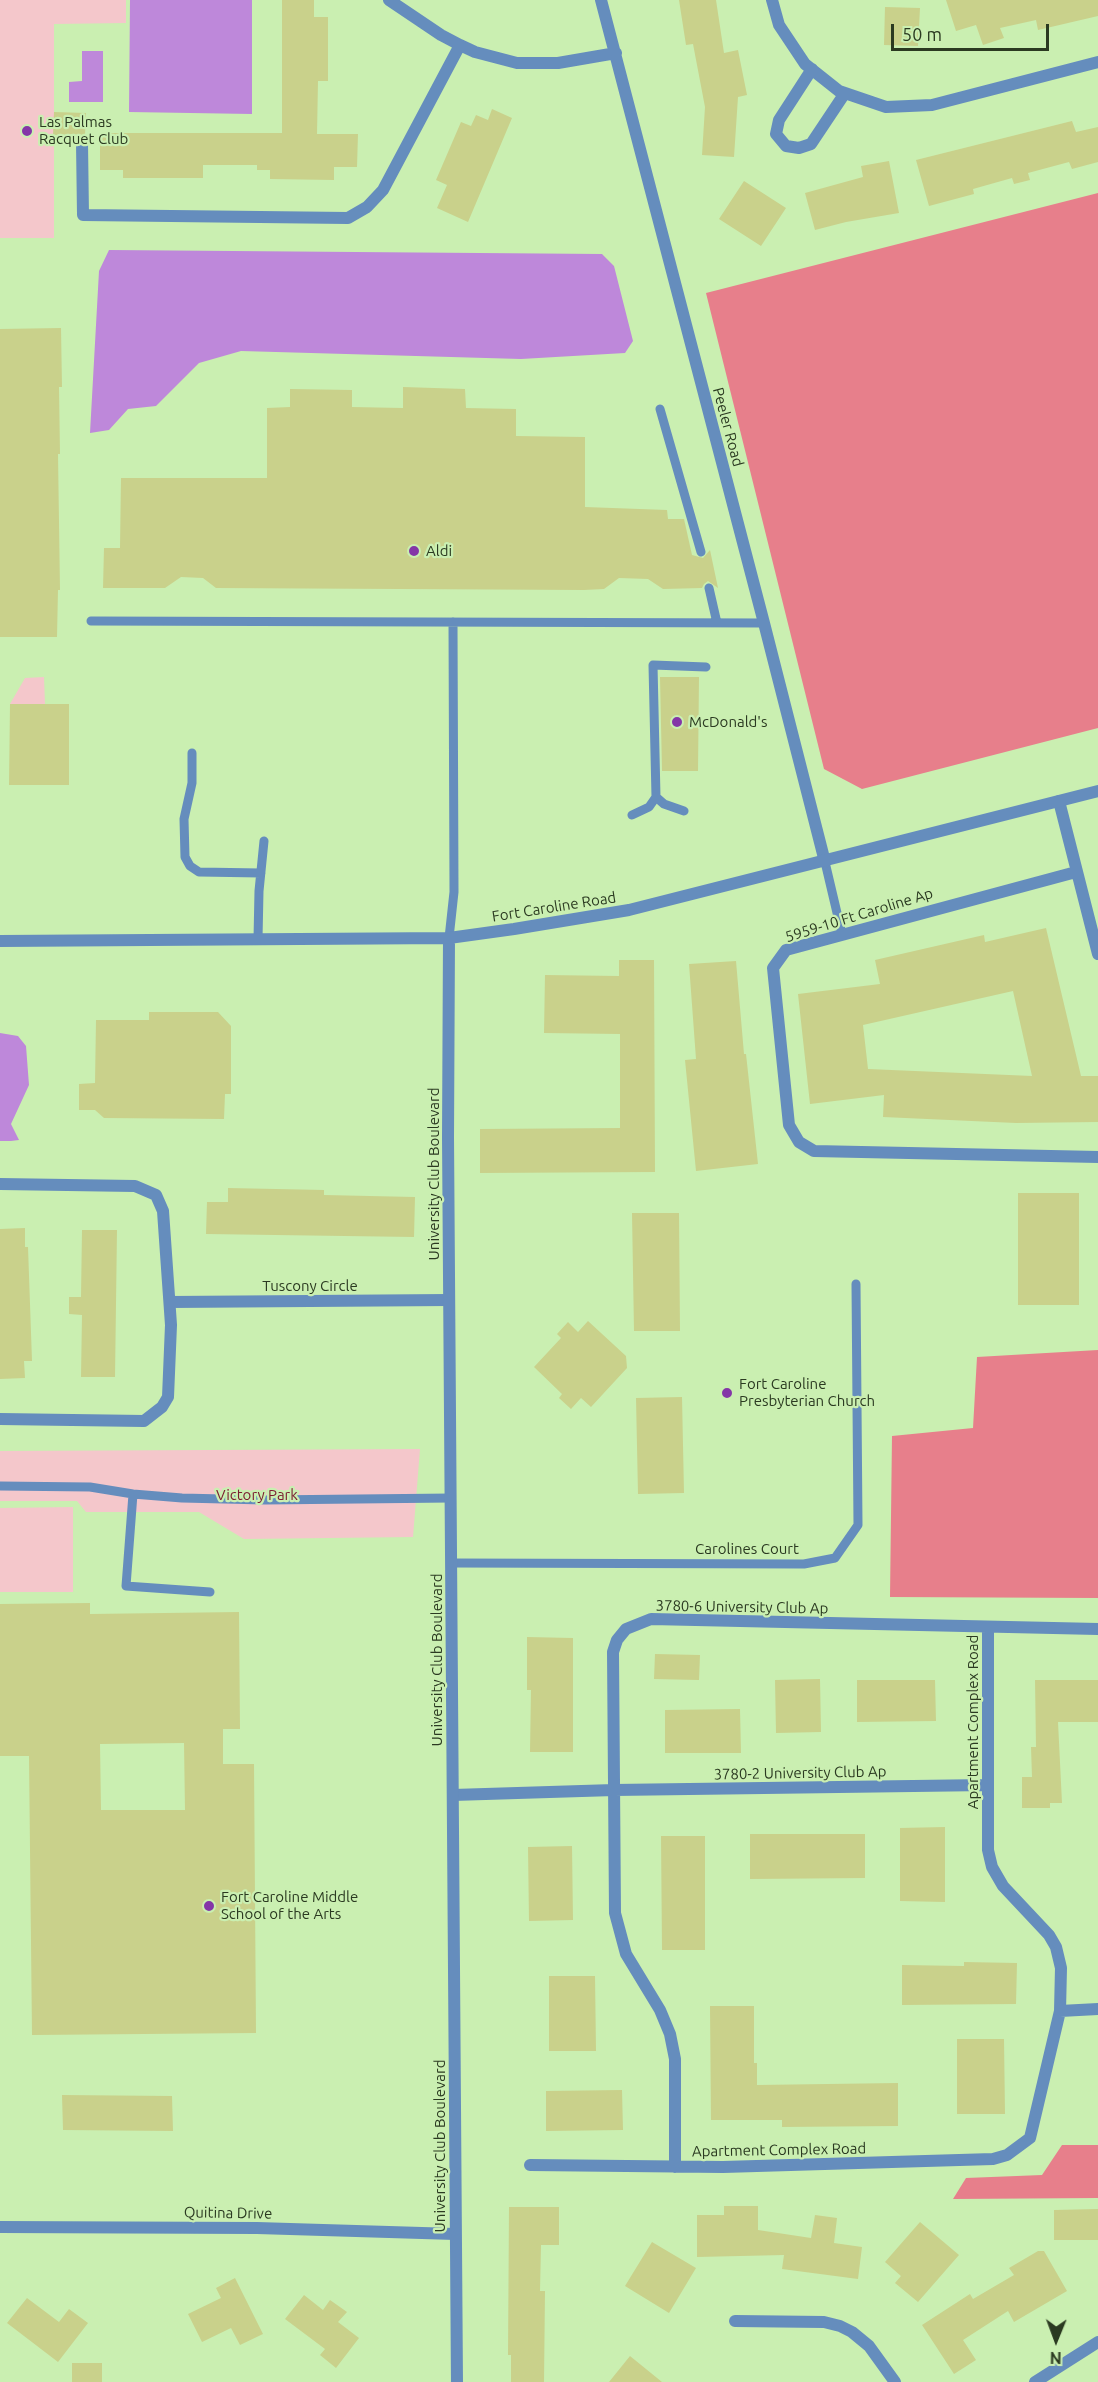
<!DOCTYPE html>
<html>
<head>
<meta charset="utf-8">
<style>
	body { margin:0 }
	#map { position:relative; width:1098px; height:2382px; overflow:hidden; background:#caefb1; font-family:Ubuntu,sans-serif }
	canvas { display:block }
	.north { position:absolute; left:1026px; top:2310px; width:60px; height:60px; -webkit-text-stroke:4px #caefb1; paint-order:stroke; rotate:181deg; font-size:16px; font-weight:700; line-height:24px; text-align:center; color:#2b3a21 }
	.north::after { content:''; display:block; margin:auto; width:21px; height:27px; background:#2b3a21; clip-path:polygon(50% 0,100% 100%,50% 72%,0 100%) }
	.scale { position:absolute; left:891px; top:24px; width:158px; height:27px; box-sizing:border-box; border:3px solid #2b3a21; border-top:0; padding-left:8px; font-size:18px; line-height:21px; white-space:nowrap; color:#2b3a21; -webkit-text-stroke:4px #caefb1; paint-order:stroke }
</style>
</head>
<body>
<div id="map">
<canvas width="1098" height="2382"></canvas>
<div class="north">N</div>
<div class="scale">50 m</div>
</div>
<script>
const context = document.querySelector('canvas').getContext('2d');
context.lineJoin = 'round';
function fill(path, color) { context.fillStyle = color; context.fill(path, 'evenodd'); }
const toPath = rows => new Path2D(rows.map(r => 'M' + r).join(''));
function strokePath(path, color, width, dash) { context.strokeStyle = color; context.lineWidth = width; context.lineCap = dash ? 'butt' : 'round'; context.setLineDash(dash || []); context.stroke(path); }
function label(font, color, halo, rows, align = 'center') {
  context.font = font + ' Ubuntu,sans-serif'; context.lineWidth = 4.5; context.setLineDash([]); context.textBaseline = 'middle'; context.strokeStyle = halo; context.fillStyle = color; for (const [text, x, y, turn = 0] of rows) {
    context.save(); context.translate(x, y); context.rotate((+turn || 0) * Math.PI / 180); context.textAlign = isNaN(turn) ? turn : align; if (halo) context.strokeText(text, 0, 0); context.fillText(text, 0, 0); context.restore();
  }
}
const green = toPath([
	[0,0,126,0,126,23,54,24,54,238,0,238],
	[44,677,45,704,10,704,25,678],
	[420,1449,413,1537,244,1539,199,1512,86,1512,77,1501,0,1501,0,1451],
	[73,1507,73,1592,0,1592,0,1508]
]);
const forest = toPath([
	[1098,193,1098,728,862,789,824,769,706,293],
	[1098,1350,1098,1598,890,1597,892,1436,973,1428,977,1357],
	[1062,2145,1098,2145,1098,2198,953,2199,966,2178,1042,2175]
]);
const water = toPath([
	[130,0,252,0,252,114,129,112],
	[82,51,103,51,103,102,69,102,69,82,82,81],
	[109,250,602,254,614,266,633,341,625,353,521,359,241,351,199,363,156,406,128,409,109,430,90,433,99,271],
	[0,1033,18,1036,26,1046,29,1085,11,1124,19,1140,11,1141,0,1141]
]);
const building = toPath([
	[282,0,314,0,314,17,328,17,328,81,318,81,317,134,358,134,357,167,334,167,334,180,270,179,270,170,257,170,257,165,203,165,203,178,123,178,123,170,100,170,100,133,282,133],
	[679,0,716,0,724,53,738,50,747,95,738,97,734,157,702,155,705,107,693,44,686,45],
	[946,0,1098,0,1098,16,1038,30,1036,20,1000,28,1004,38,983,45,976,25,956,31],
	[885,7,920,8,918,46,884,45],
	[492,109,512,118,468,222,437,208,447,185,436,180,461,122,471,126,476,115,488,120],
	[54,112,86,113,85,135,53,135],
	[1072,121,1076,132,1098,127,1098,162,1072,169,1069,162,1028,173,1030,180,1014,184,1012,178,973,189,974,194,929,206,916,160],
	[889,161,899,213,846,222,815,230,805,193,863,177,861,166],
	[744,181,786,208,761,246,719,219],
	[61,328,62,387,59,387,60,454,58,454,60,590,58,590,57,637,0,637,0,329],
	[403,387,465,389,466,408,516,409,516,436,585,437,585,507,667,510,668,519,684,519,692,555,703,558,710,550,718,588,708,581,704,584,702,588,663,589,648,579,619,578,604,589,584,590,216,588,203,578,181,577,165,588,103,588,104,548,120,548,121,478,267,478,267,408,290,407,290,389,352,390,352,407,403,408],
	[660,677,699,677,698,771,662,771],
	[10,704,69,704,69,785,9,785],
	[1046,928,1081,1076,1098,1076,1098,1122,1016,1123,883,1117,884,1095,810,1104,798,994,880,984,875,960,984,935,985,942],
	[1013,991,1032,1076,868,1069,863,1025],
	[619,960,654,960,655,1172,480,1173,480,1129,620,1128,620,1034,544,1033,545,975,619,976],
	[736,961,744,1054,746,1054,758,1164,696,1171,685,1060,696,1059,689,964],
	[149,1012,218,1012,231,1026,231,1094,225,1094,224,1119,104,1118,95,1110,79,1110,79,1084,95,1083,96,1020,149,1020],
	[228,1188,324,1190,324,1195,415,1197,414,1237,206,1234,207,1202,228,1202],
	[1018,1193,1079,1193,1079,1305,1018,1305],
	[632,1213,679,1213,680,1331,634,1331],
	[25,1228,25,1247,28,1247,32,1361,24,1361,25,1378,0,1379,0,1229],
	[82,1230,117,1230,115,1377,81,1377,82,1315,69,1314,69,1297,81,1297],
	[588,1321,626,1356,627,1368,591,1407,581,1398,571,1409,559,1398,562,1394,534,1367,561,1338,557,1334,568,1322,578,1332],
	[682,1397,684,1493,638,1494,636,1398],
	[90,1603,90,1614,239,1612,240,1729,223,1729,223,1764,254,1764,256,2033,32,2035,29,1756,0,1756,0,1604],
	[184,1743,185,1810,101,1810,100,1744],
	[527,1637,573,1638,573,1752,530,1752,531,1690,527,1690],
	[655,1654,700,1655,699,1680,654,1679],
	[820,1679,821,1732,776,1733,775,1680],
	[857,1680,935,1680,936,1721,857,1722],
	[1035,1680,1098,1680,1098,1722,1058,1722,1062,1803,1050,1803,1050,1808,1022,1808,1022,1777,1032,1777,1031,1747,1036,1747],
	[740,1709,741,1753,665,1753,665,1710],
	[945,1827,945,1902,900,1901,900,1828],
	[750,1834,865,1834,865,1878,750,1879],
	[661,1836,705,1836,705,1950,662,1950],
	[572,1846,573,1920,529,1921,528,1847],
	[964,1962,1017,1963,1016,2004,902,2005,902,1965,964,1966],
	[549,1976,595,1976,596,2051,549,2051],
	[710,2006,754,2006,754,2063,757,2063,757,2085,898,2083,898,2126,782,2127,782,2120,711,2120],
	[957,2039,1004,2039,1005,2114,957,2114],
	[622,2090,623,2130,546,2131,546,2091],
	[62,2095,172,2096,173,2131,63,2130],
	[724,2206,758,2206,758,2230,811,2238,815,2215,837,2218,834,2243,862,2247,858,2279,782,2269,784,2255,697,2257,697,2215,724,2215],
	[509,2207,559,2207,559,2245,541,2245,540,2291,545,2291,544,2382,511,2382,511,2355,508,2355],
	[1098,2209,1098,2240,1054,2240,1054,2210],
	[920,2222,959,2255,918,2302,895,2283,901,2276,885,2262],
	[652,2242,696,2268,669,2313,625,2286],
	[1038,2251,1044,2251,1067,2291,1014,2322,1008,2311,963,2340,976,2360,954,2374,922,2325,970,2294,973,2299,1014,2275,1009,2268],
	[235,2278,263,2334,240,2345,231,2328,202,2342,188,2314,221,2298,216,2288],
	[304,2295,323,2310,330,2300,347,2312,338,2322,359,2338,336,2368,320,2355,325,2349,285,2319],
	[27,2298,59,2322,69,2309,88,2323,58,2362,7,2323],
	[630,2356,662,2382,609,2382],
	[72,2363,102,2363,102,2382,72,2382]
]);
const service = toPath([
	[660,409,701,552],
	[709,588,717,623],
	[91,621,764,623],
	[192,753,192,783,184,819,185,857,190,866,199,872,261,873],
	[656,797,664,804,684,811],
	[632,815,649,807,656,797,653,665,706,667],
	[825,862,842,934],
	[449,938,454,892,453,622],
	[258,939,259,891,264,841],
	[0,1486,90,1487,133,1494,182,1498,265,1500,451,1498],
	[133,1494,126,1586,210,1592],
	[451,1563,804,1564,835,1558,858,1525,856,1284]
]);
const minor = toPath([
	[389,0,441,35,460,45,475,52,517,63,558,63,616,53],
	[601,0,764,623,825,862],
	[772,0,779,25,805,64,839,91,886,107,932,105,1098,62],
	[812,69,779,120,776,134,786,146,799,148,811,144,845,93],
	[82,143,83,215,348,218,367,207,383,190,460,45],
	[1059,801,1098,954],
	[1076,872,786,950,773,968,789,1125,799,1142,814,1151,1098,1157],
	[0,1184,135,1186,156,1195,163,1211,171,1325,168,1397,162,1407,144,1421,0,1419],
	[170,1302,449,1300],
	[453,1795,614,1790,988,1785],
	[1060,2011,1098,2009],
	[530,2165,723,2167,993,2159,1007,2155,1030,2138,1060,2011,1061,1968,1056,1947,1049,1935,1003,1886,992,1867,988,1850,988,1628],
	[675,2167,675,2059,670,2034,660,2010,626,1954,615,1913,613,1652,617,1640,626,1629,651,1619,1098,1629],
	[0,2227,257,2228,455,2234],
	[735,2321,824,2322,840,2326,852,2332,869,2346,895,2382],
	[1035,2382,1098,2342]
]);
const tertiary = toPath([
	[449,938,448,1137,457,2382],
	[0,941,449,938,514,929,629,910,1098,791]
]);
const markers = [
	[27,131,6,"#8436a7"],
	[414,551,6,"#8436a7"],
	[677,722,6,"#8436a7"],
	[727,1393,6,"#8436a7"],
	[209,1906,6,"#8436a7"]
];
const poiNames = [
	["Las Palmas",39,122],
	["Racquet Club",39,139],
	["Aldi",426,551],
	["McDonald's",689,722],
	["Fort Caroline",739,1384],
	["Presbyterian Church",739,1401],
	["Fort Caroline Middle",221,1897],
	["School of the Arts",221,1914]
];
const streetNames = [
	["Peeler Road",728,427,75],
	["Fort Caroline Road",554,907,-9],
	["5959-10 Ft Caroline Ap",859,915,-17],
	["University Club Boulevard",434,1174,-90],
	["Tuscony Circle",310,1286],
	["Carolines Court",747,1549],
	["3780-6 University Club Ap",742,1607,1],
	["University Club Boulevard",437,1660,-90],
	["Apartment Complex Road",973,1722,-90],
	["3780-2 University Club Ap",800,1773,-1],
	["University Club Boulevard",440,2146,-90],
	["Apartment Complex Road",779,2150,-1],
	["Quitina Drive",228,2213,1]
];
const parkNames = [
	["Victory Park",257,1495]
];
fill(green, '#f4c7cb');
fill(forest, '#e77f8b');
fill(water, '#be88da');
fill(building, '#c9d18b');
strokePath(service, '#658dbd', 9);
strokePath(minor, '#658dbd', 12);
strokePath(tertiary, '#658dbd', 12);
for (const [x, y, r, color] of markers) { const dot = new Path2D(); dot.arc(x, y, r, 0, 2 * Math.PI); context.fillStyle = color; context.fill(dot); strokePath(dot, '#caefb1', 2); }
label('15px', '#2b3a21', '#caefb1', poiNames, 'left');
label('15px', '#2b3a21', '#caefb1', streetNames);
label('15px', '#7a1d30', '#caefb1', parkNames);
</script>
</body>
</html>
